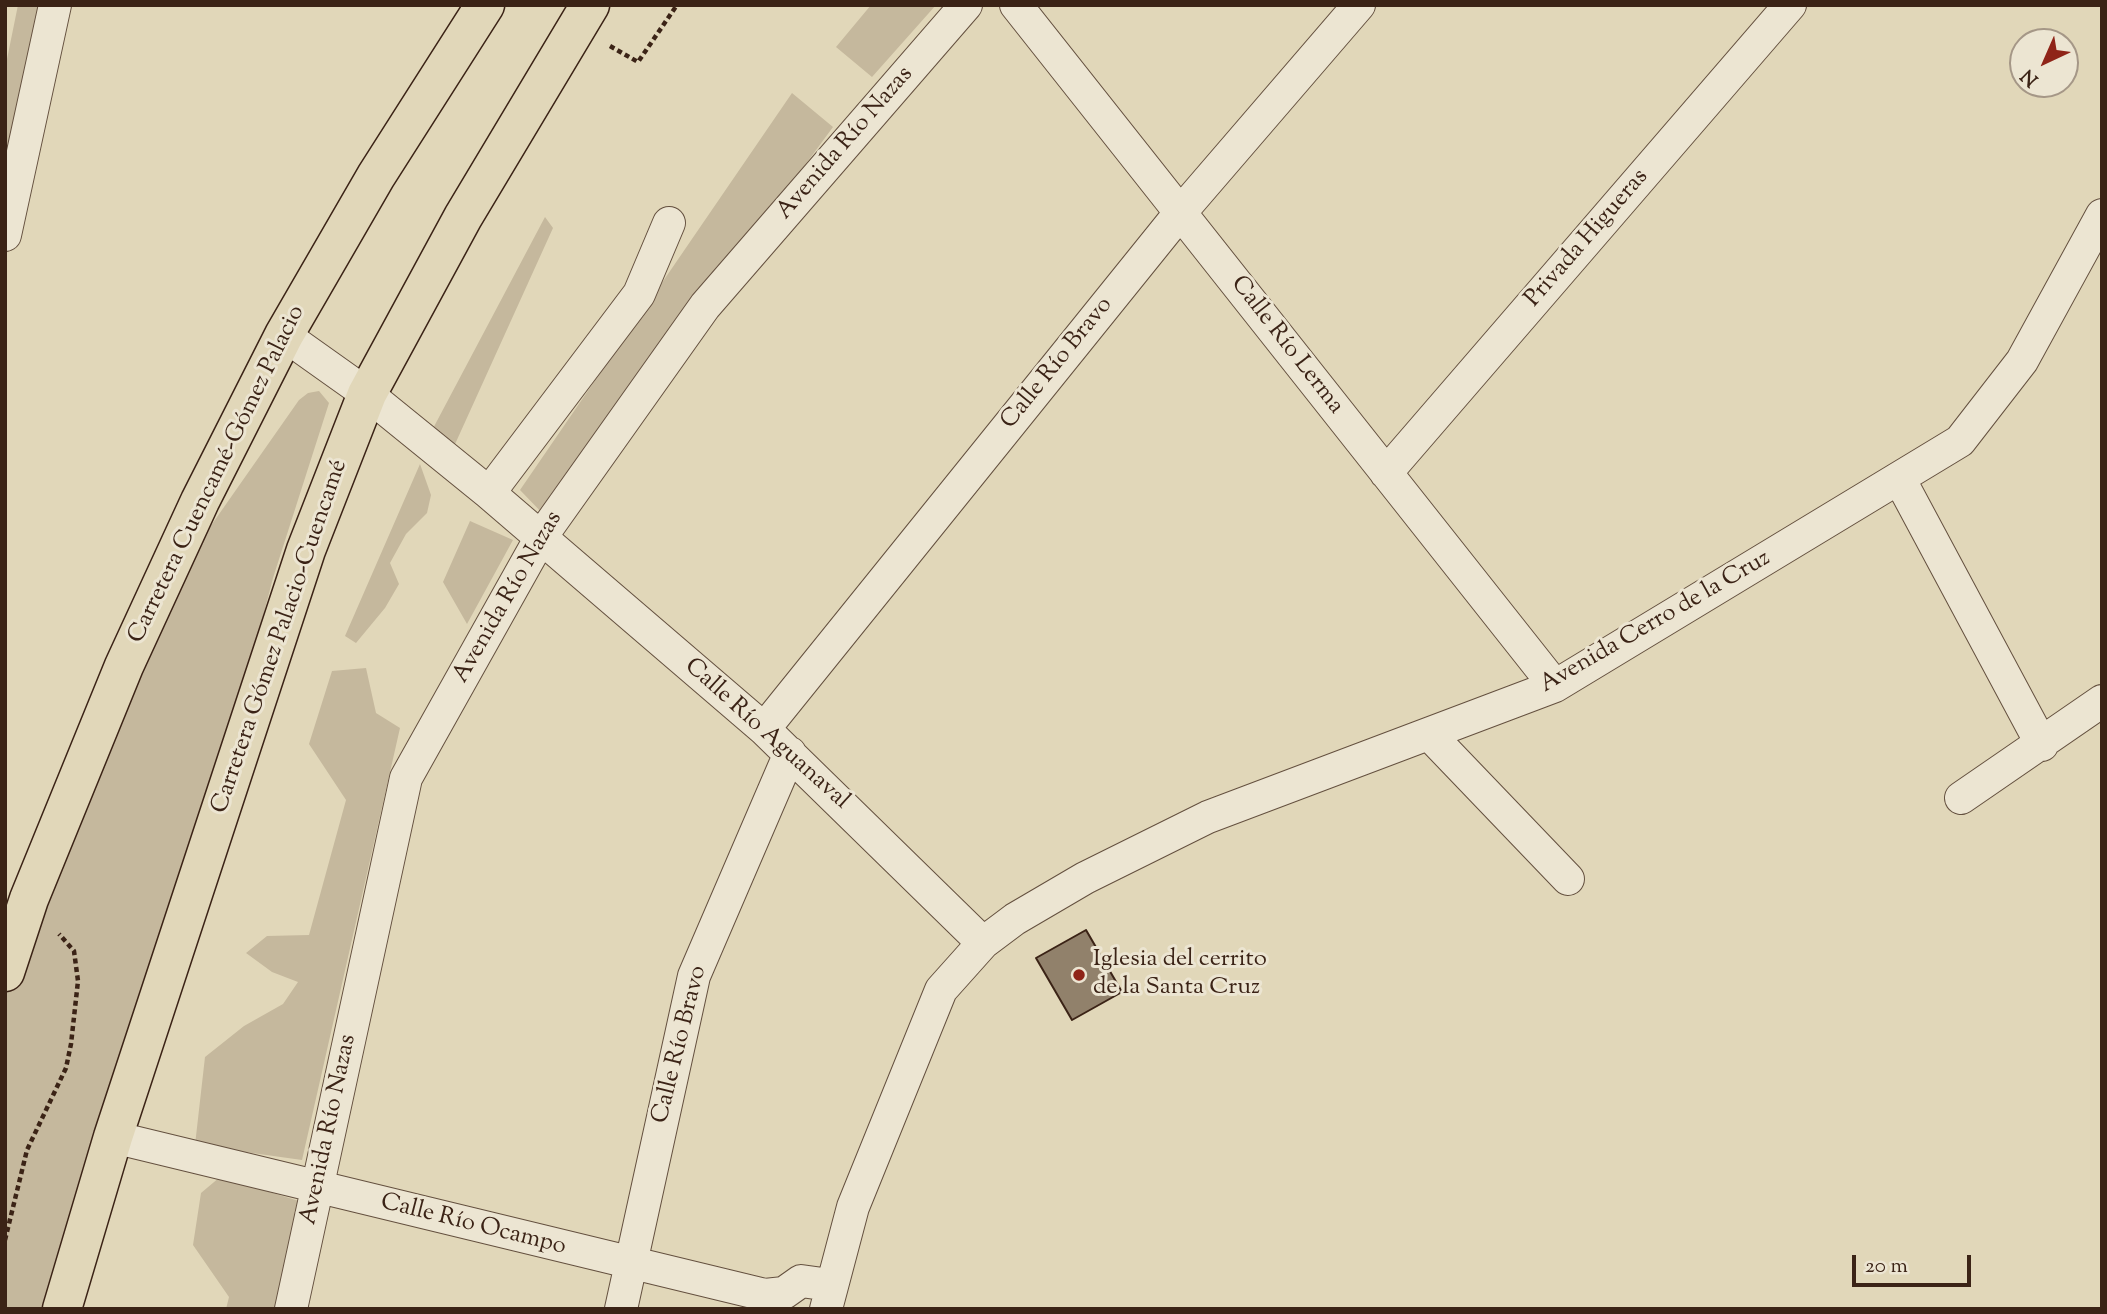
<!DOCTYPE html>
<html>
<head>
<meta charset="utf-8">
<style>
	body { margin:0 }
	#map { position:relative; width:2107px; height:1314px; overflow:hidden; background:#e1d7b9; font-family:"Sorts Mill Goudy",serif }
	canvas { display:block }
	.frame { position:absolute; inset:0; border:7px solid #3b2316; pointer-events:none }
	.north { position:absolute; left:2009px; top:28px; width:70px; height:70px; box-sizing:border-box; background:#ece5d2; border:2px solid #a59787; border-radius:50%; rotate:224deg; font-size:19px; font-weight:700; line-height:28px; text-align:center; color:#3b2316 }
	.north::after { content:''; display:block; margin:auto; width:24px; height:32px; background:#8f2418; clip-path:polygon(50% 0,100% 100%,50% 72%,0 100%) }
	.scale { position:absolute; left:1852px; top:1255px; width:119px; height:32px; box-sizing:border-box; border:4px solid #3b2316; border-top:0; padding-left:9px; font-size:21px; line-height:24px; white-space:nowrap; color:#3b2316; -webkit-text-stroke:5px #ece5d2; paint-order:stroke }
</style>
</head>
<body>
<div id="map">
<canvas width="2107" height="1314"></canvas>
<div class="frame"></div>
<div class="north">N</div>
<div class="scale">20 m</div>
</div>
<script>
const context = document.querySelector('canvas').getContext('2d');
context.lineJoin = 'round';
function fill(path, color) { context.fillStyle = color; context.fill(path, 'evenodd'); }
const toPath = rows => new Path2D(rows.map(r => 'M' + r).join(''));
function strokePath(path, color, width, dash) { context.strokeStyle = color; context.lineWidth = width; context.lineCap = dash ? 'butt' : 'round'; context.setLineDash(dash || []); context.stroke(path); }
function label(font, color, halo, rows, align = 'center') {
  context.font = font + ' "Sorts Mill Goudy",serif'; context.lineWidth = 6; context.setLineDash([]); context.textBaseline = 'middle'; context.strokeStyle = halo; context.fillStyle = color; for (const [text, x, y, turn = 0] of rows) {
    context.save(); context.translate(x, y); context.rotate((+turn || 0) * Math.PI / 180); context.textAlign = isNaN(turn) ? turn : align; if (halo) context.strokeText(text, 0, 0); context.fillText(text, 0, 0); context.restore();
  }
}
const green = toPath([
	[18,5,42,5,5,173,5,69],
	[871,5,936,5,872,77,836,47],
	[792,93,833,127,546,517,520,490],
	[545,217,553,228,451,453,429,436],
	[319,391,329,403,273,578,231,739,67,1309,5,1309,5,945,203,537,299,400,308,393],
	[420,464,431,495,427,513,406,534,390,563,399,584,385,608,356,643,345,636],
	[470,521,513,540,467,624,443,582],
	[366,668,376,713,400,728,302,1160,195,1145,205,1057,244,1026,283,1004,298,982,272,972,246,953,267,936,309,935,346,800,309,744,332,671],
	[220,1177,299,1201,276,1309,226,1309,229,1297,193,1245,201,1193]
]);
const building = toPath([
	[1086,930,1122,992,1072,1020,1036,958,1086,930]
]);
const path = toPath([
	[610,46,638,62,677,5],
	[5,1240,27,1150,66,1068,71,1044,78,981,74,951,59,934]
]);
const street = toPath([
	[1016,5,1555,686],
	[5,235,55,5],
	[284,335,367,394,489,493,764,729,983,943],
	[1386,473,1790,5],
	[1899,478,2042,745],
	[489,493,639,294,669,223],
	[764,729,1180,213,1359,5],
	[1429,734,1568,879],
	[1961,798,2102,701],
	[113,1137,765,1295,784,1293,801,1281,830,1285],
	[291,1309,406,778,541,537,705,306,966,5],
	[621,1309,694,976,790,753],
	[826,1309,853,1207,941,990,983,943,1015,919,1085,878,1208,817,1555,686,1960,441,2022,361,2102,215]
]);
const highway = toPath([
	[5,972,29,899,124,666,200,501,284,335,376,176,485,5],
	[62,1309,113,1137,306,550,367,394,463,217,590,5]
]);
const markers = [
	[1079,975,7,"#8f2418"]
];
const streetNames = [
	["Avenida Río Nazas",846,144,-49],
	["Privada Higueras",1588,239,-49],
	["Calle Río Lerma",1286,346,52],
	["Calle Río Bravo",1058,364,-51],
	["Carretera Cuencamé-Gómez Palacio",218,475,-64],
	["Avenida Río Nazas",509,598,-60],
	["Avenida Cerro de la Cruz",1656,623,-30],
	["Carretera Gómez Palacio-Cuencamé",281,637,-71],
	["Calle Río Aguanaval",766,735,42],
	["Calle Río Bravo",681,1045,-76],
	["Avenida Río Nazas",330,1130,-78],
	["Calle Río Ocampo",473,1226,14]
];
const poiNames = [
	["Iglesia del cerrito",1093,961],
	["de la Santa Cruz",1093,989]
];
fill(green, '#c5b89d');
fill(building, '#91816b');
strokePath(building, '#3b2316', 2);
strokePath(street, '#64503f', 34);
strokePath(highway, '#3b2316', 41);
strokePath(path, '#3b2316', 4.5, [5, 3.5]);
strokePath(street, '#ece5d2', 32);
strokePath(highway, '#e1d7b9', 38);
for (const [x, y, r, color] of markers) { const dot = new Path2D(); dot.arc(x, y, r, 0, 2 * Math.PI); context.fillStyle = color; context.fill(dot); strokePath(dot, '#ece5d2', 2.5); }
label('24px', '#3b2316', '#ece5d2', streetNames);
label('24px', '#3b2316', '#ece5d2', poiNames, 'left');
</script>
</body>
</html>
